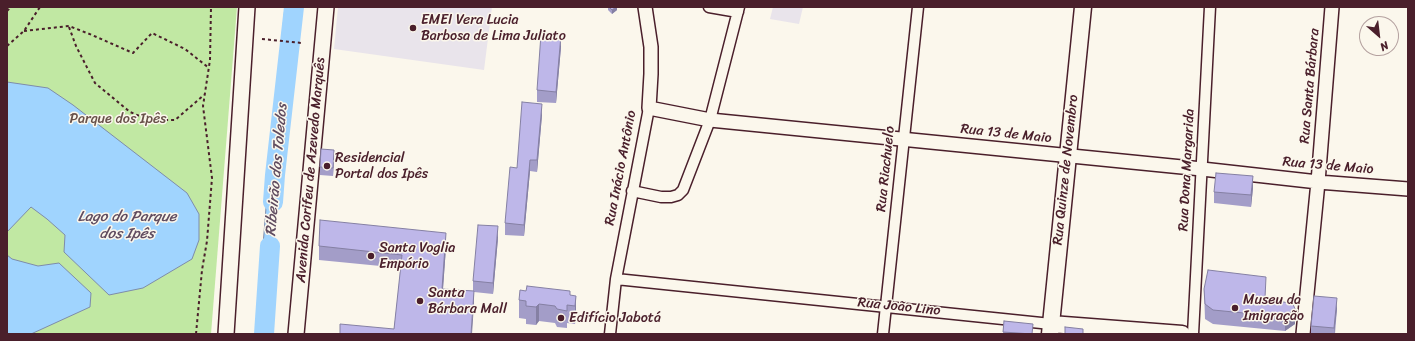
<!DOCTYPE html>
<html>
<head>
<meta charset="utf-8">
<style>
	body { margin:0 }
	#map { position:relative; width:1415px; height:341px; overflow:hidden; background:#fbf7ec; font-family:Sriracha,sans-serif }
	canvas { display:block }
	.frame { position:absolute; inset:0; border:8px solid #4a1f2b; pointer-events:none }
	.north { position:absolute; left:1359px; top:16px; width:40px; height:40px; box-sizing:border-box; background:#fbf7ec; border:1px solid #b4a19f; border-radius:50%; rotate:152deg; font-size:11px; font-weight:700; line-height:16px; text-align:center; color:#4a1f2b }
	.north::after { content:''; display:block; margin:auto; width:14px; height:18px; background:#4a1f2b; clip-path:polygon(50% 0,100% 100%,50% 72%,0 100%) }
</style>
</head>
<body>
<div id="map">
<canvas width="1415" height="341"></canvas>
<div class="frame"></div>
<div class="north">N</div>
</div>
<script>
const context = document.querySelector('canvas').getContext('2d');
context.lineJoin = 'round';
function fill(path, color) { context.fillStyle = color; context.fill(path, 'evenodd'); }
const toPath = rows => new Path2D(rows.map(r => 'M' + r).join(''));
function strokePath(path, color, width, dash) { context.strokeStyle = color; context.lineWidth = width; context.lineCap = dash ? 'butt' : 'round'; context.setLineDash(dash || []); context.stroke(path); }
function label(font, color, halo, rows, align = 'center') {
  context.font = font + ' Sriracha,sans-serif'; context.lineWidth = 3; context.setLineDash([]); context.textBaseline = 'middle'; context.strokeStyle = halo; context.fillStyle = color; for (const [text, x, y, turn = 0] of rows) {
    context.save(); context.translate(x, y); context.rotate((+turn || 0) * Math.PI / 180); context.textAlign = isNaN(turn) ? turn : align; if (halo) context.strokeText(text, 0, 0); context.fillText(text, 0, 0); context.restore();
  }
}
const built = toPath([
	[338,7,492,7,484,70,334,49],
	[773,7,803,7,799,24,770,19]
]);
const green = toPath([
	[7,7,237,7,211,334,7,334]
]);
const water = toPath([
	[285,7,294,7,275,175,264,334,256,334,272,132,285,7],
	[7,82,48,88,73,105,187,193,199,214,199,240,192,259,143,288,109,295,64,252,65,235,47,219,31,207,7,232,7,82],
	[7,255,12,259,38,266,59,263,91,293,90,307,31,334,7,334,7,255]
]);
const river = toPath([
	[273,202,275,175,294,7],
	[264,334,270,246]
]);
const path = toPath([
	[7,11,11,7],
	[69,27,76,46,95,83,130,112,149,120,175,120,204,95],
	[24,31,69,26,92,35,133,53,152,33,185,49,209,68],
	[262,39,302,43],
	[7,46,24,31,40,7],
	[196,334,202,270,207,241,212,178,203,106,210,60,211,7]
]);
const minor = toPath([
	[709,7,738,12],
	[632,191,661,197,671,197,678,195,683,190,710,120,739,7],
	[616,279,1051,324],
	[610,334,616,279,649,108],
	[883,334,918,7],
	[1193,334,1210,7]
]);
const tertiary = toPath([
	[645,7,651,47,651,74,649,108,710,120,1202,169,1318,182,1408,189],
	[1303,334,1318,182,1332,7]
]);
const secondary = toPath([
	[226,334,247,7],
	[296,334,326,7]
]);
const primary = toPath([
	[1051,324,1182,334],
	[1050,334,1083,7]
]);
const wall = toPath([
	[608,7,617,7,617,10,612,14,608,10],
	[561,47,556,103,537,102,537,90],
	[542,115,537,172,530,171,524,236,505,235,505,223],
	[334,158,333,176,320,175,320,167],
	[1253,188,1251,207,1214,203,1214,192],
	[498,238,493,294,474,292,474,304,394,329,401,268,319,260,319,246,446,247,443,289,473,291,473,281],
	[1204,289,1266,298,1295,324,1285,331,1213,324,1205,319],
	[570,296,576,296,576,314,575,324,567,323,567,328,557,327,555,323,539,321,536,325,526,324,526,319,519,318,519,300],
	[1337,309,1335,334,1311,334,1311,326],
	[1004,321,1033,334,1003,334]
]);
const shadedWall = toPath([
	[616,7,617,7,617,10,612,14,612,10],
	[561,35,561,47,556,103,556,92],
	[542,104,542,115,537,172,537,160],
	[334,150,334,158,333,176,333,168],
	[530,160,530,171,524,236,524,225],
	[1253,176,1253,188,1251,207,1251,195],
	[498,226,498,238,493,294,493,283],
	[446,233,446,247,442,302,442,289],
	[474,291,474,304,472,334,471,334],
	[576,296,576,314,575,324,575,306],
	[1337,298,1337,309,1334,334,1334,328],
	[539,304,539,321,536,325,536,307],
	[1295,309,1295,324,1285,331,1285,317]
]);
const building = toPath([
	[609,7,616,7,612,10,609,7],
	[541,34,561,35,556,92,537,90,541,34],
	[522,102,542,104,537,160,530,160,524,225,505,223,510,167,517,168,522,102],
	[321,149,334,150,333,168,320,167,321,149],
	[1216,173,1253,176,1251,195,1214,192,1216,173],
	[320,220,446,233,442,289,474,291,471,334,340,334,340,324,394,329,402,255,319,246,320,220],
	[478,225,498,226,493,283,473,281,478,225],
	[1208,270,1266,277,1265,298,1293,304,1295,309,1285,317,1213,310,1205,304,1204,289,1208,270],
	[527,286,570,291,570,295,576,296,575,306,567,305,567,311,557,309,555,306,539,304,536,307,526,306,526,301,519,300,520,290,526,291,527,286],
	[1314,296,1337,298,1334,328,1311,326,1314,296],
	[1004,321,1033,324,1032,334,1003,332,1004,321],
	[1065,327,1083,329,1083,334,1065,334,1065,327]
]);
const markers = [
	[413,28,4,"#4a1f2b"],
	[327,166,4,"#4a1f2b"],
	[371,256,4,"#4a1f2b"],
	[420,301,4,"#4a1f2b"],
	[1235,308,4,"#4a1f2b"],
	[561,318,4,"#4a1f2b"]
];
const poiNames = [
	["EMEI Vera Lucia",421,20],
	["Barbosa de Lima Juliato",421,36],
	["Residencial",335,158],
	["Portal dos Ipês",335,174],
	["Santa Voglia",379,248],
	["Empório",379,264],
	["Santa",428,293],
	["Bárbara Mall",428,309],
	["Museu da",1243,300],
	["Imigração",1243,316],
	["Edifício Jabotá",569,318]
];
const streetNames = [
	["Rua Santa Bárbara",1310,86,-85],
	["Rua 13 de Maio",1006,134,6],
	["Rua 13 de Maio",1328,166,5],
	["Rua Inácio Antônio",621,168,-79],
	["Rua Riachuelo",886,169,-84],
	["Avenida Corifeu de Azevedo Marquês",311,170,-85],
	["Rua Quinze de Novembro",1066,170,-84],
	["Rua Dona Margarida",1187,170,-87],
	["Rua João Lino",899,307,6]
];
const parkNames = [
	["Parque dos Ipês",118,119]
];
const waterNames = [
	["Ribeirão dos Toledos",277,170,-85],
	["Lago do Parque",127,217],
	["dos Ipês",127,234]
];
fill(built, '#e9e4eb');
fill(green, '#c1e8a3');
fill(water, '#a0d4fe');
strokePath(water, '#7e8caa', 1);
strokePath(river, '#a0d4fe', 20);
strokePath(minor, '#4a1f2b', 13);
strokePath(tertiary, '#4a1f2b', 16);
strokePath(secondary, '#4a1f2b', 18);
strokePath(primary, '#4a1f2b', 19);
strokePath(path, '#4a1f2b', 2, [3, 3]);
strokePath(minor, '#fbf7ec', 10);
strokePath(tertiary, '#fbf7ec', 13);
strokePath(secondary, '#fbf7ec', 15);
strokePath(primary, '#fbf7ec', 16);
fill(wall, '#a39dc8');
fill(shadedWall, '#8580a3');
fill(building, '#beb7e9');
strokePath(building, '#8580a3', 1);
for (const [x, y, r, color] of markers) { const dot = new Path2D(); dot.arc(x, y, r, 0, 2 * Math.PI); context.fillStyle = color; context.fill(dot); strokePath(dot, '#fbf7ec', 1.5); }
label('14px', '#4a1f2b', '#fbf7ec', poiNames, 'left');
label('14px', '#4a1f2b', '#fbf7ec', streetNames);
label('14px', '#685149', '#fbf7ec', parkNames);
label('italic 15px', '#604c60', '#fbf7ec', waterNames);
</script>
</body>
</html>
